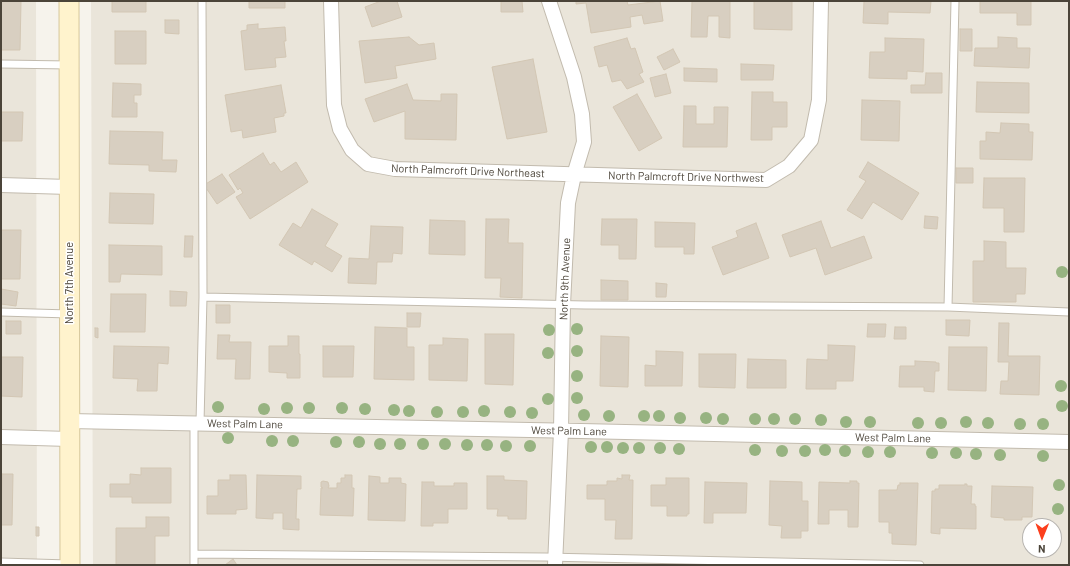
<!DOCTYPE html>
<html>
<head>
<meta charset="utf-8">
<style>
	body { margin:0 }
	#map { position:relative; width:1070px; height:566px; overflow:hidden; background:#f6f3ec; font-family:Barlow,sans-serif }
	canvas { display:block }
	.frame { position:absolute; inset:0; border:2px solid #4b4439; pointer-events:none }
	.north { position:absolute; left:1022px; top:518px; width:40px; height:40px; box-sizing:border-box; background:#fff; border:1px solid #b7b4b0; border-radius:50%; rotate:181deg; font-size:11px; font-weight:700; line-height:16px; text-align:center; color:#4b4439 }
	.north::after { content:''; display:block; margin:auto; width:14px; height:18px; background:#fc3f1d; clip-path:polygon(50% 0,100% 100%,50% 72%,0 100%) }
</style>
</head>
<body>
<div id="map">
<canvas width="1070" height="566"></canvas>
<div class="frame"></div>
<div class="north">N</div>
</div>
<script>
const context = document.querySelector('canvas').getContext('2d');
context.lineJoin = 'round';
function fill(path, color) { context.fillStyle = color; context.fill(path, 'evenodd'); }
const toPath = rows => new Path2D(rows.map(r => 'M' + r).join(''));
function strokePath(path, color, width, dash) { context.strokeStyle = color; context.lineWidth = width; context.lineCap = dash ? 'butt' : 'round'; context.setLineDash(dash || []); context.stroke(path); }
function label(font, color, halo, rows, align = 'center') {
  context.font = font + ' Barlow,sans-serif'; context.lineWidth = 3; context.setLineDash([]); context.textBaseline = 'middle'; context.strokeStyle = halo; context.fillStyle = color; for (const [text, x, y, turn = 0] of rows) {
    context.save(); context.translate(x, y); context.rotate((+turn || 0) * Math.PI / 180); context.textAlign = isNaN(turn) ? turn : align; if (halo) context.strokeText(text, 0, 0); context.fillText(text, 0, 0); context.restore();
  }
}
const residential = toPath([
	[1,1,36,1,37,565,1,565],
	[91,1,1069,1,1069,565,93,565],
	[1030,526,1054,526,1054,550,1030,550]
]);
const building = toPath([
	[1,1,21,1,20,50,1,50,1,1],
	[112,1,146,1,146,12,112,12,112,1],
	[249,1,285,1,285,8,249,8,249,1],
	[381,1,397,1,402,17,372,27,365,7,381,1],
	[501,1,522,1,523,12,501,12,501,1],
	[576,1,627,1,628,5,660,1,663,21,644,24,642,15,630,17,631,27,591,33,586,3,576,4,576,1],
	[692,1,730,1,730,38,719,37,719,16,708,16,707,37,691,37,692,1],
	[754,1,792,1,792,30,754,29,754,1],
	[864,1,931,1,930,13,888,12,888,24,863,23,864,1],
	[980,1,1031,1,1031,25,1017,25,1017,13,980,13,980,1],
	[165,20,179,20,179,34,165,33,165,20],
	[258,24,258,29,285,27,286,41,284,41,286,57,275,58,276,67,245,70,241,31,247,30,247,25,258,24],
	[960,29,972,29,972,51,960,51,960,29],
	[115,31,146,31,146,64,115,64,115,31],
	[409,37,419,45,434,43,436,59,395,66,397,78,365,83,359,41,409,37],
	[998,37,1017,38,1017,48,1030,48,1029,68,974,66,975,48,998,48,998,37],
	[627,38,631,49,635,48,643,72,639,74,644,82,627,89,621,80,612,82,607,65,599,67,594,47,627,38],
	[885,38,924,39,923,72,907,71,907,79,869,78,870,52,885,52,885,38],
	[673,49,680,62,664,70,657,57,673,49],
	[533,59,547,132,507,139,492,67,533,59],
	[741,64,774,65,773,80,741,80,741,64],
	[684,68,717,69,717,82,684,81,684,68],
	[926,73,942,73,942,93,911,93,911,85,925,85,926,73],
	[666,74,671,93,655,97,650,78,666,74],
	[977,82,1029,83,1029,113,976,112,977,82],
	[113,83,141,84,141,95,134,95,134,103,137,103,137,117,112,117,113,83],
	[407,84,413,100,441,101,441,94,457,94,456,140,405,139,405,111,374,122,365,99,407,84],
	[281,85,286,113,284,113,284,116,274,118,276,132,243,138,242,130,231,132,225,95,281,85],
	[752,92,773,92,773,102,787,102,787,127,772,127,772,140,751,140,752,92],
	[637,94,662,138,639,151,613,107,637,94],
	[862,100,900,101,899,141,861,140,862,100],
	[684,106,696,106,696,124,714,124,714,107,728,107,727,147,683,147,684,106],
	[1,112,23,112,22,141,1,141,1,112],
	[1001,123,1029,124,1029,132,1033,132,1032,160,980,159,980,141,986,141,986,132,1000,133,1001,123],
	[110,131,163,132,162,160,177,160,176,172,149,171,149,165,109,164,110,131],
	[263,153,270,165,274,162,281,172,296,162,308,182,250,219,236,197,243,193,240,188,238,190,229,175,263,153],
	[868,162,919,193,902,220,873,202,862,219,847,210,866,181,859,177,868,162],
	[956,168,973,168,973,183,956,183,956,168],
	[222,174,235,192,217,204,204,185,222,174],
	[984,178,1025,178,1024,232,1004,232,1004,208,983,208,984,178],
	[110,193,154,194,153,224,109,223,110,193],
	[312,209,338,224,325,246,342,256,332,272,314,261,312,265,279,245,293,223,301,228,312,209],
	[925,216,938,217,937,229,924,228,925,216],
	[486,219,509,219,508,243,523,243,522,298,500,297,501,278,485,278,486,219],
	[602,219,637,219,636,259,619,259,619,245,601,245,602,219],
	[430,220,465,221,465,255,429,254,430,220],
	[821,221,831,248,864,236,872,258,825,275,816,248,790,257,782,235,821,221],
	[655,222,695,223,694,254,684,254,684,247,655,247,655,222],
	[756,223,769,258,723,275,712,247,738,237,736,231,756,223],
	[371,226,403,227,402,254,393,253,392,262,377,262,376,284,348,283,349,258,369,259,371,226],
	[1,230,21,230,20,279,1,279,1,230],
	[185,236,193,236,192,257,184,257,185,236],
	[984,241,1006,242,1006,268,1026,268,1025,294,1016,294,1016,302,973,302,973,261,984,261,984,241],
	[109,245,162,246,162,275,121,274,120,282,109,282,109,245],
	[601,280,628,281,628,300,601,300,601,280],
	[656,283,667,284,666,297,656,297,656,283],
	[1,289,18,292,16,306,1,304,1,289],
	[170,291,187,292,186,306,170,306,170,291],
	[111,294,146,294,145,332,110,332,111,294],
	[216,305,230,305,230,323,216,323,216,305],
	[407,313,421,313,420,327,407,327,407,313],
	[946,320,970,320,969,336,946,335,946,320],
	[6,321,21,321,21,334,6,334,6,321],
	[999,323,1009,323,1008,356,1040,356,1039,395,1000,394,1001,381,1008,381,1009,362,998,362,999,323],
	[868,324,886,324,885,337,867,337,868,324],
	[375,327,407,328,407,347,414,347,414,380,374,379,375,327],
	[895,327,906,327,906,339,894,339,895,327],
	[95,328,98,328,98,338,95,337,95,328],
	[485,334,514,334,513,385,485,384,485,334],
	[218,335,230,335,229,342,251,342,250,379,235,379,236,359,217,359,218,335],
	[288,336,299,336,299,354,300,354,300,378,287,378,287,373,269,372,269,346,288,346,288,336],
	[601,336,629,337,628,387,600,386,601,336],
	[443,338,468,339,467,381,429,380,429,345,443,345,443,338],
	[828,345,855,346,853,381,836,381,836,389,806,389,807,359,828,360,828,345],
	[114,346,169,347,168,364,158,363,157,391,137,391,138,379,113,378,114,346],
	[323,346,354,346,353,377,323,377,323,346],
	[949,347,987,347,986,391,948,390,949,347],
	[656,351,683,352,682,386,645,386,645,365,656,366,656,351],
	[699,354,736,354,735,388,699,387,699,354],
	[1,357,23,357,22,397,1,396,1,357],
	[748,359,786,360,786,388,747,388,748,359],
	[915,361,936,362,936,363,939,363,939,371,935,371,934,392,924,391,924,387,899,387,900,366,915,366,915,361],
	[141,468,171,468,171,503,132,503,132,497,110,497,110,484,130,484,130,474,141,475,141,468],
	[2,474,13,474,12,525,1,525,2,474],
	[230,475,246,475,247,509,236,510,236,514,207,514,207,496,218,496,218,480,230,480,230,475],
	[257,475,301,476,301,489,297,489,296,519,299,519,299,530,283,529,283,513,273,513,273,519,256,518,257,475],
	[345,475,352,475,352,488,354,488,353,516,320,515,321,488,323,488,321,487,321,482,323,481,328,482,329,486,328,488,337,488,337,483,341,483,341,478,345,478,345,475],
	[622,475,630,475,629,480,633,480,632,539,615,539,616,520,605,520,605,499,587,499,587,485,607,485,607,481,617,481,617,478,622,479,622,475],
	[369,476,380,477,380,483,389,483,389,478,401,478,401,483,406,484,405,521,368,520,369,476],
	[487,476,504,476,504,480,527,481,526,519,508,519,508,516,497,516,498,509,487,509,487,476],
	[666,478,689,478,689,514,687,514,687,516,667,516,667,506,651,506,651,485,666,485,666,478],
	[770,481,802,482,802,501,808,501,808,531,801,531,801,538,781,538,782,526,769,525,770,481],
	[850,481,857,481,857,483,859,483,858,527,848,527,848,510,829,510,829,524,818,524,819,482,850,483,850,481],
	[422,482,434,482,434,486,454,486,454,483,467,483,467,509,448,509,448,523,433,523,433,526,421,526,422,482],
	[705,482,747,483,746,513,713,513,713,523,704,523,705,482],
	[900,483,918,483,916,545,892,544,892,533,889,533,889,522,879,522,879,490,897,490,898,485,900,485,900,483],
	[965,484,967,484,967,486,972,486,971,504,975,504,975,506,976,506,976,529,940,528,940,534,931,533,932,491,935,491,935,489,939,489,939,485,965,485,965,484],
	[992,486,1033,487,1032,517,1022,517,1022,520,1004,520,1004,518,991,517,992,486],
	[146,517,169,517,169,536,155,536,155,565,116,565,116,528,146,528,146,517],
	[36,527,39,527,39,536,36,536,36,527],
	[233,559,237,565,225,565,233,559]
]);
const service = toPath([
	[1,64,69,65],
	[203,297,585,305,948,307,1069,312],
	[948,307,955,1],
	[1,312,69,314],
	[200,423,203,297,202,1],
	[194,554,545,557,920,565],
	[1,562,69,564],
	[194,565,194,424]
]);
const minor = toPath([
	[331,1,334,105,340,129,352,150,368,164,395,169,766,180,789,166,811,140,819,100,821,1],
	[549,1,574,77,582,114,584,142,574,175,568,203,563,305,561,431,555,565],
	[1,185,69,187],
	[69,421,581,431,1069,442],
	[1,437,69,439]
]);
const secondary = toPath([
	[69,1,70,565]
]);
const trees = [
	[1062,272],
	[577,329],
	[549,330],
	[577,351],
	[548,353],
	[577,376],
	[1061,386],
	[577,398],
	[548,399],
	[1062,406],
	[218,407],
	[287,408],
	[309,408],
	[342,408],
	[264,409],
	[365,409],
	[394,410],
	[409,411],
	[484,411],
	[437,412],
	[463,412],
	[510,412],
	[532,413],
	[584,415],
	[609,416],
	[644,416],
	[659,416],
	[680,418],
	[706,418],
	[723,419],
	[755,419],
	[774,419],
	[795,419],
	[821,420],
	[846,422],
	[870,422],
	[966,422],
	[918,423],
	[941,423],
	[988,423],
	[1020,424],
	[1043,424],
	[228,438],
	[272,441],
	[293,441],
	[336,442],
	[359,442],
	[380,444],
	[400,444],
	[423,444],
	[445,444],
	[467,445],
	[487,445],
	[506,446],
	[530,446],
	[591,447],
	[607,447],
	[623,448],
	[639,448],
	[660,448],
	[679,449],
	[755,450],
	[825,450],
	[782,451],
	[805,451],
	[845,451],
	[868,452],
	[890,452],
	[932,453],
	[956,453],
	[976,454],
	[1000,455],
	[1043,456],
	[1059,485],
	[1058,509]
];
const streetNames = [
	["North Palmcroft Drive Northeast",468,171,2],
	["North Palmcroft Drive Northwest",686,177,1],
	["North 9th Avenue",565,279,-88],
	["North 7th Avenue",69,283,-90],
	["West Palm Lane",245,424,1],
	["West Palm Lane",569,431,1],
	["West Palm Lane",893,438,1]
];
fill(residential, '#eae5da');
fill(building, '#d8cfc1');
strokePath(building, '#d3c7b4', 1);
strokePath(service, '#c2bbae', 9);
strokePath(minor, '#c2bbae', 16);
strokePath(secondary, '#d6c79b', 21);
strokePath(service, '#fff', 7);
strokePath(minor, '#fff', 14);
strokePath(secondary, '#fff3cd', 19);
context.fillStyle = '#97b381';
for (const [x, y] of trees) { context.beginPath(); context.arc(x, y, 6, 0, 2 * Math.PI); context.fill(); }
label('11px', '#4b4439', '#fff', streetNames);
</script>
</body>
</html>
